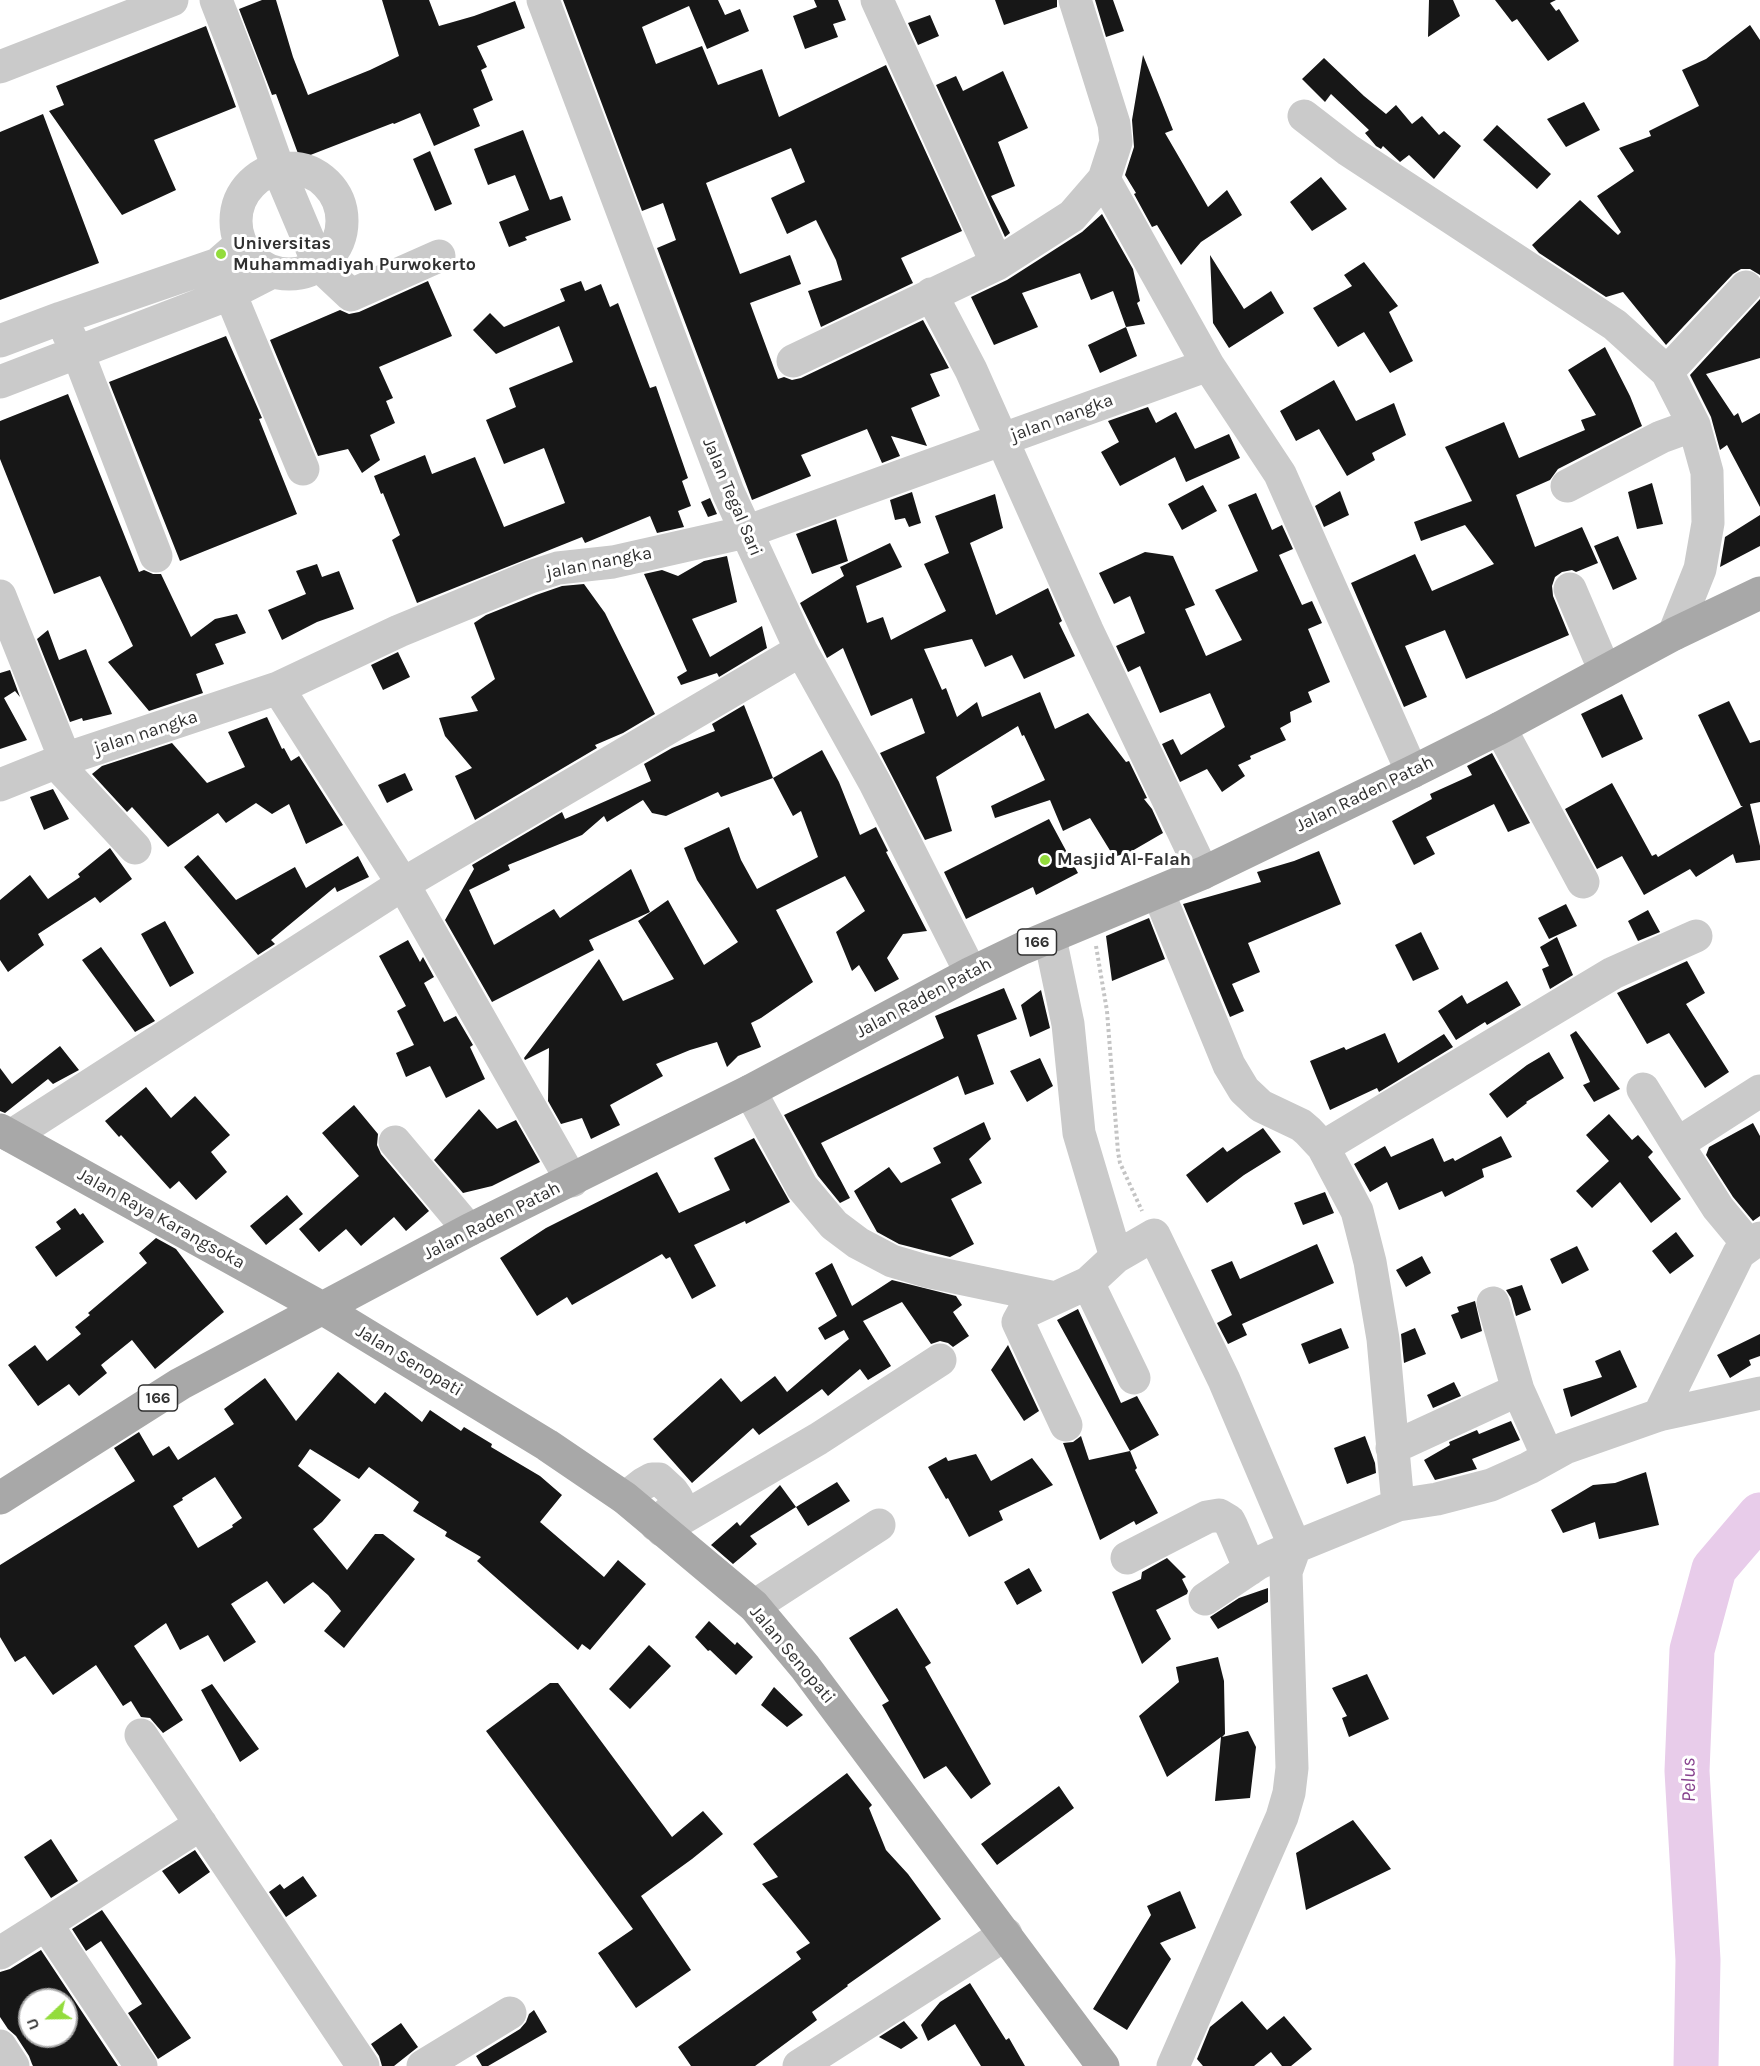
<!DOCTYPE html>
<html>
<head>
<meta charset="utf-8">
<style>
	body { margin:0 }
	#map { position:relative; width:1760px; height:2066px; overflow:hidden; background:#fff; font-family:Karla,sans-serif }
	canvas { display:block }
	.north { position:absolute; left:18px; top:1988px; width:60px; height:60px; box-sizing:border-box; background:#fff; border:2px solid #acacac; border-radius:50%; rotate:248deg; font-size:16px; font-weight:700; line-height:24px; text-align:center; color:#303030 }
	.north::after { content:''; display:block; margin:auto; width:21px; height:27px; background:#93dc3c; clip-path:polygon(50% 0,100% 100%,50% 72%,0 100%) }
</style>
</head>
<body>
<div id="map">
<canvas width="1760" height="2066"></canvas>
<div class="north">U</div>
</div>
<script>
const context = document.querySelector('canvas').getContext('2d');
context.lineJoin = 'round';
const toPath = rows => new Path2D(rows.map(r => 'M' + r).join(''));
function strokePath(path, color, width, dash) { context.strokeStyle = color; context.lineWidth = width; context.lineCap = dash ? 'butt' : 'round'; context.setLineDash(dash || []); context.stroke(path); }
function fill(path, color) { context.fillStyle = color; context.fill(path, 'evenodd'); }
function label(font, color, halo, rows, align = 'center') {
  context.font = font + ' Karla,sans-serif'; context.lineWidth = 6; context.setLineDash([]); context.textBaseline = 'middle'; context.strokeStyle = halo; context.fillStyle = color; for (const [text, x, y, turn = 0] of rows) {
    context.save(); context.translate(x, y); context.rotate((+turn || 0) * Math.PI / 180); context.textAlign = isNaN(turn) ? turn : align; if (halo) context.strokeText(text, 0, 0); context.fillText(text, 0, 0); context.restore();
  }
}
const river = toPath([
	[1696,2066,1698,1960,1687,1771,1692,1650,1714,1569,1760,1515]
]);
const building = toPath([
	[262,0,276,0,293,57,308,95,370,70,399,56,382,0,429,0,439,26,474,16,515,1,525,28,477,46,487,67,481,70,493,100,473,109,480,126,434,146,420,113,394,124,393,123,300,159,276,94,272,95,239,9],
	[563,0,718,0,725,15,740,9,749,31,707,49,689,6,642,27,656,64,702,46,718,85,762,69,779,117,886,65,962,231,901,258,913,283,821,327,808,291,842,280,836,260,816,220,787,234,771,198,805,182,791,148,706,183,740,274,790,255,801,284,750,303,778,379,784,377,792,380,801,378,923,320,949,368,930,374,940,396,911,408,927,446,891,436,900,456,882,463,867,429,801,455,811,476,752,500,657,248,676,240,663,203,642,211],
	[814,0,838,0,846,20,833,24,838,37,805,49,793,16,817,7],
	[995,0,1057,0,1057,7,1004,25],
	[1095,0,1113,0,1124,31,1106,37],
	[1429,0,1453,0,1460,16,1428,37],
	[1495,0,1556,0,1550,3,1556,11,1559,9,1579,41,1548,61,1517,19,1512,22],
	[930,15,939,36,918,45,908,23],
	[1750,25,1760,40,1760,275,1750,269,1741,269,1733,274,1666,345,1623,292,1606,297,1539,253,1532,245,1580,200,1618,235,1621,232,1597,196,1634,171,1619,148,1651,136,1649,131,1699,106,1682,70,1706,59],
	[206,26,236,107,154,140,176,190,122,215,49,111,64,105,56,86],
	[1143,55,1173,130,1165,133,1208,207,1227,190,1242,215,1201,242,1181,265,1157,225,1152,227,1134,194,1136,193,1125,175,1134,147,1132,120],
	[1324,58,1364,96,1386,114,1396,105,1412,124,1422,116,1439,135,1444,131,1461,146,1434,179,1409,155,1400,162,1383,146,1381,149,1376,146,1365,133,1369,130,1331,94,1325,102,1302,79],
	[1003,71,1028,128,998,142,1015,186,991,196,1010,233,1005,237,936,85,956,76,963,91],
	[1584,102,1600,130,1566,147,1547,119],
	[43,114,99,263,0,300,0,132],
	[1497,125,1551,174,1537,189,1483,140],
	[523,130,550,200,562,196,571,220,525,237,527,240,509,247,499,222,529,210,515,175,488,185,474,149],
	[430,151,452,204,435,211,413,159],
	[1321,177,1347,209,1312,231,1290,202],
	[1102,214,1133,269,1140,301,1137,303,1145,324,1126,327,1113,291,1091,300,1080,273,1022,293,1038,327,994,345,971,297,1007,280,1082,232],
	[1210,255,1244,309,1271,291,1284,313,1229,348,1213,323],
	[1364,262,1398,306,1389,312,1413,361,1390,373,1364,332,1338,347,1313,308,1352,286,1344,275],
	[428,281,452,336,379,367,393,398,386,401,395,423,370,435,380,460,362,473,348,449,318,456,270,340,340,310,349,314,359,312],
	[581,281,585,291,601,284,610,307,618,303,650,388,656,386,688,478,682,481,691,506,678,511,684,527,657,533,650,516,585,543,582,537,417,603,392,540,400,535,383,493,381,494,374,476,425,455,432,474,475,457,504,527,565,503,544,448,504,464,486,420,516,407,509,388,573,362,559,326,496,354,473,330,490,313,504,327,565,301,560,289],
	[1760,299,1760,358,1706,374,1734,416,1738,413,1742,423,1760,413,1760,507,1727,445,1720,450,1711,417,1690,375],
	[1126,327,1137,356,1100,373,1088,345],
	[226,336,262,418,259,419,297,514,180,561,109,382],
	[1605,347,1630,396,1642,426,1558,469,1550,480,1516,495,1535,547,1582,527,1598,563,1576,572,1572,570,1562,572,1555,577,1552,586,1553,596,1569,635,1466,679,1445,630,1405,646,1427,697,1404,707,1351,583,1415,554,1432,591,1494,564,1465,525,1421,541,1414,522,1472,501,1445,447,1504,422,1519,458,1585,430,1581,420,1596,415,1568,370],
	[1334,380,1356,421,1394,403,1406,435,1372,453,1375,460,1347,476,1319,429,1296,441,1280,411],
	[68,394,139,572,144,570,153,574,161,574,191,637,215,619,237,614,246,633,215,644,224,664,196,674,203,693,149,711,108,662,133,646,100,576,54,594,0,459,0,421],
	[1148,407,1156,423,1176,412,1195,449,1229,434,1240,458,1186,482,1175,457,1120,486,1101,452,1119,442,1108,421],
	[1652,483,1663,524,1637,529,1628,492],
	[1203,485,1217,511,1182,530,1168,504],
	[1340,491,1349,515,1324,527,1315,506],
	[912,492,921,523,909,527,905,518,895,520,890,500],
	[1256,493,1272,530,1282,525,1293,549,1279,555,1302,605,1312,601,1322,623,1308,629,1330,682,1308,692,1312,702,1290,712,1291,722,1280,728,1286,740,1250,756,1251,759,1238,765,1245,776,1222,792,1207,769,1180,782,1162,744,1173,739,1181,755,1225,727,1210,693,1160,713,1140,666,1128,672,1116,646,1145,633,1130,596,1114,604,1099,573,1145,552,1173,556,1195,605,1185,609,1206,656,1242,640,1215,590,1258,571,1228,505],
	[995,494,1003,528,970,543,996,615,1048,588,1062,621,1059,623,1075,656,1024,679,1012,655,985,667,972,639,924,649,942,690,946,688,957,717,977,702,982,717,1040,692,1055,729,1088,713,1126,762,1129,761,1147,798,1144,799,1152,809,1163,833,1132,851,1114,857,1090,818,1063,831,1050,800,995,818,991,806,1045,780,1024,735,1022,736,1018,726,936,777,952,831,925,840,880,753,925,733,912,698,871,716,843,648,827,658,800,603,844,576,840,567,890,543,902,567,856,586,867,623,883,617,891,640,946,611,924,564,949,553,935,516],
	[710,498,717,514,708,517,701,502],
	[1760,515,1760,546,1720,567,1725,537],
	[836,519,848,561,812,574,796,534],
	[1618,536,1637,579,1613,590,1594,546],
	[727,556,737,602,692,619,710,657,762,626,767,648,719,677,717,673,681,685,677,677,687,671,644,574,662,570,678,576,704,561],
	[317,564,322,577,339,571,354,609,317,622,282,640,268,610,306,594,296,571],
	[584,584,605,613,655,714,623,733,595,745,597,748,475,820,455,776,472,768,445,736,439,718,478,711,471,697,495,679,474,623,486,615,536,595,562,586],
	[48,630,59,660,86,649,112,714,83,721,82,718,70,722,37,639],
	[398,652,410,677,383,690,371,665],
	[10,670,20,697,15,691,4,698,27,740,0,749,0,673],
	[1622,694,1643,739,1602,758,1581,714],
	[1729,701,1750,743,1760,740,1760,802,1750,804,1760,846,1760,860,1736,863,1733,854,1696,877,1690,869,1644,895,1622,856,1597,869,1565,809,1612,783,1652,856,1656,854,1658,857,1743,806,1741,806,1698,715],
	[744,705,773,778,721,797,718,792,666,816,652,813,643,800,607,822,604,816,582,835,508,865,510,870,469,890,494,945,554,909,560,918,631,869,650,912,589,940,594,950,492,1002,445,920,474,869,472,865,562,812,565,819,651,781,644,764,672,748,715,731,712,724],
	[267,717,282,749,284,748,291,761,299,756,343,825,306,844,289,804,272,814,256,803,226,823,218,813,168,847,132,807,127,812,92,774,102,766,172,743,207,783,245,767,228,732],
	[822,750,839,782,860,835,876,827,888,851,886,852,927,931,903,934,887,958,899,979,875,992,859,965,852,971,836,932,865,911,845,876,776,910,813,982,761,1018,751,1023,761,1047,738,1056,727,1067,717,1042,690,1050,656,1064,663,1076,610,1105,620,1125,591,1139,582,1118,561,1124,548,1101,549,1048,525,1060,524,1058,599,959,623,1001,674,979,638,921,668,900,704,965,738,942,697,880,684,848,729,827,741,860,757,889,818,857,801,811,793,816,773,778],
	[1492,753,1530,823,1508,832,1494,804,1426,837,1435,854,1414,865,1392,821,1432,799,1430,794,1472,775,1467,766],
	[405,773,413,790,387,803,378,785],
	[53,789,69,819,44,830,30,797],
	[1049,819,1078,873,1036,895,1033,887,966,919,944,872],
	[110,848,132,879,100,903,95,897,38,934,44,945,8,972,0,960,0,900,30,875,48,899,80,877,78,874],
	[1319,851,1341,904,1248,943,1260,972,1232,984,1244,1011,1230,1017,1183,904,1261,882,1257,872,1294,861],
	[198,855,236,900,295,867,306,888,358,856,369,877,337,892,335,887,271,940,275,944,258,955,184,867],
	[1566,904,1577,926,1549,939,1538,918],
	[1648,910,1660,932,1638,941,1628,921],
	[1149,918,1165,959,1112,981,1106,936],
	[165,921,194,973,170,987,141,934],
	[1421,932,1439,969,1413,981,1395,945],
	[1557,937,1573,975,1550,989,1542,969,1549,966,1540,947],
	[408,940,420,962,423,957,434,977,424,983,444,1022,456,1016,473,1045,470,1047,485,1079,446,1098,430,1066,406,1077,396,1053,414,1045,397,1011,406,1006,379,956],
	[101,947,136,995,155,1021,135,1032,82,960],
	[1687,961,1705,993,1686,1004,1729,1072,1705,1088,1669,1033,1647,1044,1617,993],
	[1507,981,1521,1005,1487,1025,1485,1022,1456,1040,1438,1011,1462,995,1467,1004],
	[1004,988,1017,1019,977,1035,994,1084,965,1095,958,1076,821,1143,850,1198,840,1203,818,1176,784,1115,944,1038,935,1016],
	[1041,990,1050,1028,1030,1037,1021,1005],
	[1576,1031,1620,1089,1594,1102,1583,1085,1590,1082,1570,1035],
	[1385,1033,1398,1063,1444,1034,1453,1047,1379,1092,1377,1088,1330,1110,1310,1061,1344,1047,1346,1050],
	[60,1046,79,1070,53,1084,48,1079,5,1113,0,1111,0,1068,12,1084],
	[1549,1052,1564,1078,1526,1102,1527,1103,1507,1118,1489,1094,1527,1065],
	[1040,1058,1053,1086,1027,1102,1010,1071],
	[146,1087,171,1118,195,1096,230,1135,211,1152,227,1172,196,1200,179,1181,170,1189,121,1135,119,1137,105,1121],
	[354,1105,378,1134,377,1145,381,1154,429,1211,406,1231,394,1217,361,1246,346,1229,319,1252,299,1229,359,1176,322,1133],
	[479,1109,497,1129,516,1120,540,1162,492,1186,463,1193,434,1160],
	[1609,1114,1632,1140,1638,1135,1653,1152,1648,1157,1681,1199,1651,1223,1620,1182,1592,1208,1576,1191,1609,1161,1586,1135],
	[984,1122,991,1139,969,1159,982,1183,951,1199,974,1244,950,1257,899,1244,877,1232,854,1191,889,1167,901,1183,941,1163,933,1148],
	[1753,1123,1760,1136,1760,1216,1753,1221,1733,1197,1706,1155,1709,1147],
	[1263,1128,1281,1152,1244,1175,1207,1203,1186,1175,1223,1147,1227,1152],
	[1501,1136,1512,1157,1482,1169,1484,1177,1445,1197,1442,1191,1399,1210,1387,1182,1370,1192,1354,1164,1385,1146,1391,1157,1433,1138,1444,1162,1453,1158,1455,1161],
	[754,1138,790,1202,746,1224,745,1221,694,1245,716,1286,692,1299,670,1257,666,1259,662,1254,572,1305,567,1297,537,1316,500,1258,546,1228,657,1172,679,1213,730,1190,714,1158],
	[1325,1192,1334,1213,1303,1225,1294,1203],
	[287,1195,303,1214,266,1245,250,1226],
	[75,1208,80,1215,83,1213,104,1242,56,1277,35,1247,61,1229,56,1222],
	[1676,1232,1694,1256,1670,1274,1652,1251],
	[156,1238,176,1249,224,1312,155,1369,132,1340,101,1365,107,1373,79,1396,69,1384,38,1406,8,1365,35,1345,47,1361,81,1334,75,1327,90,1315,88,1313,147,1263,139,1253],
	[1317,1244,1334,1283,1242,1324,1247,1335,1228,1344,1217,1323,1232,1315,1211,1270,1232,1261,1240,1279],
	[1577,1246,1589,1270,1562,1284,1550,1259],
	[1422,1256,1431,1273,1406,1287,1396,1270],
	[832,1263,852,1306,892,1280,956,1296,962,1305,953,1312,969,1336,953,1347,948,1343,940,1341,931,1344,902,1302,863,1321,891,1366,868,1380,860,1369,828,1396,822,1389,759,1435,753,1428,692,1483,653,1439,721,1378,741,1402,775,1376,787,1392,844,1343,849,1339,844,1330,825,1340,818,1328,837,1316,815,1273],
	[1522,1285,1531,1310,1516,1316,1511,1298,1506,1290],
	[1475,1301,1482,1331,1461,1339,1451,1315,1459,1312,1457,1307],
	[1078,1309,1121,1403,1137,1396,1159,1435,1130,1451,1057,1320],
	[1341,1328,1349,1348,1309,1364,1301,1344],
	[1415,1328,1426,1354,1404,1363,1401,1334],
	[1760,1334,1760,1356,1749,1360,1751,1365,1730,1378,1717,1355],
	[1008,1345,1039,1411,1024,1421,991,1370],
	[1620,1350,1637,1387,1571,1417,1563,1389,1602,1377,1595,1361],
	[338,1372,375,1404,385,1392,422,1422,430,1410,461,1431,464,1427,492,1444,491,1447,540,1476,562,1495,540,1522,604,1577,618,1560,646,1584,590,1650,582,1644,578,1650,477,1561,481,1557,445,1536,447,1532,413,1511,419,1502,369,1467,359,1479,310,1449,298,1466,341,1500,322,1522,313,1529,347,1570,375,1534,383,1534,415,1559,344,1648,324,1631,341,1611,328,1595,313,1582,284,1604,267,1581,231,1604,256,1642,224,1662,208,1635,180,1650,166,1623,134,1646,183,1720,163,1733,150,1718,141,1717,131,1701,123,1706,96,1665,53,1695,25,1656,15,1662,0,1637,0,1565,135,1481,114,1448,139,1432,153,1456,169,1446,178,1460,234,1424,224,1409,265,1378,296,1421],
	[215,1477,242,1518,232,1525,233,1527,198,1548,173,1506,183,1500,182,1498],
	[1454,1382,1461,1396,1433,1408,1427,1395],
	[1511,1421,1520,1440,1472,1459,1477,1469,1435,1480,1424,1460,1450,1445,1449,1442,1477,1430,1479,1434],
	[1081,1436,1089,1460,1130,1451,1137,1468,1135,1470,1158,1513,1136,1525,1134,1521,1100,1540,1063,1443,1073,1442],
	[1365,1436,1375,1463,1376,1473,1347,1484,1334,1448],
	[976,1454,991,1481,1032,1458,1053,1485,999,1511,1003,1520,969,1537,948,1498,946,1499,928,1467,946,1457,948,1461],
	[1646,1472,1659,1525,1599,1539,1595,1522,1563,1533,1551,1510,1593,1485,1615,1483],
	[837,1482,850,1501,808,1526,796,1507],
	[780,1485,796,1507,750,1536,757,1544,733,1564,711,1545,737,1522,740,1526],
	[1167,1558,1186,1577,1182,1579,1188,1591,1187,1594,1156,1610,1171,1639,1142,1664,1112,1592,1141,1579,1142,1572],
	[1029,1568,1042,1591,1017,1605,1004,1582],
	[1268,1588,1268,1602,1218,1629,1210,1617,1239,1598],
	[897,1608,931,1663,925,1667,991,1784,971,1799,946,1766,924,1779,882,1705,889,1701,849,1638],
	[709,1621,735,1645,737,1642,753,1657,736,1675,710,1650,708,1651,695,1637],
	[649,1645,671,1666,630,1709,609,1689],
	[1218,1657,1224,1681,1225,1734,1222,1737,1248,1731,1256,1747,1250,1798,1215,1801,1221,1737,1167,1777,1139,1716,1179,1682,1176,1667],
	[1367,1674,1389,1719,1349,1737,1342,1718,1347,1716,1332,1688],
	[550,1683,558,1683,672,1837,703,1811,723,1834,692,1859,641,1896,691,1970,636,2008,598,1953,633,1929,486,1731],
	[212,1684,259,1749,240,1762,201,1690],
	[774,1687,803,1715,787,1727,761,1705],
	[847,1773,872,1805,869,1808,886,1850,908,1874,941,1919,847,1985,848,1986,812,2012,817,2020,755,2066,691,2066,678,2047,801,1959,796,1952,810,1943,762,1884,778,1877,753,1844],
	[1059,1786,1074,1808,997,1865,981,1844],
	[1353,1820,1391,1869,1306,1910,1296,1853],
	[51,1839,78,1881,51,1898,24,1857],
	[195,1850,210,1872,179,1894,162,1871],
	[303,1876,317,1896,286,1917,269,1892,280,1884,284,1889],
	[1180,1891,1196,1928,1160,1943,1171,1959,1127,2030,1093,2009,1151,1915,1147,1906],
	[102,1910,191,2038,158,2059,128,2013,142,2004,101,1941,86,1951,72,1929],
	[41,1950,118,2066,33,2066,32,2064,29,2056,16,2036,8,2029,0,2017,0,1972,10,1969],
	[30,2000,66,2000,66,2036,30,2036],
	[970,1983,1006,2040,1009,2038,1025,2066,981,2066,955,2024,928,2041,921,2025,940,2002],
	[1242,2001,1267,2030,1284,2016,1312,2049,1291,2066,1282,2066,1271,2052,1254,2066,1203,2066,1197,2059,1210,2027],
	[534,2010,547,2032,488,2066,482,2066,476,2056,520,2029,526,2022,529,2014],
	[904,2021,918,2038,901,2049,879,2037],
	[401,2023,418,2047,394,2066,382,2066,379,2056,371,2044]
]);
const path = toPath([
	[1096,946,1107,1011,1118,1152,1120,1163,1142,1211]
]);
const minor = toPath([
	[216,0,244,72,278,168,319,265,351,295,439,256],
	[543,0,728,492,801,650,875,783,971,973],
	[877,0,997,264],
	[0,67,172,0],
	[1304,116,1348,150,1615,325,1667,372,1694,425,1707,472,1708,523,1700,569,1674,634],
	'236 221a53 53 0 1 1 106 0a53 53 0 1 1-106 0Z',
	[1104,179,1208,365,1280,474,1412,772],
	[222,274,303,469],
	[931,294,971,370,1087,630,1203,873],
	[68,333,78,353,156,556],
	[0,341,61,318,218,264,241,244],
	[793,361,997,264,1072,216,1104,179,1116,142,1114,124,1075,0],
	[1667,372,1746,287],
	[0,382,229,294,272,272],
	[1567,486,1661,437,1694,425],
	[1570,589,1605,671],
	[0,596,65,759],
	[278,688,403,884,572,1181],
	[1500,728,1583,882],
	[56,763,135,848],
	[0,785,65,759,278,688,399,631,530,577,558,568,613,562,746,532,1208,365],
	[1158,892,1229,1065,1244,1090,1261,1106,1301,1125,1308,1131,1323,1147,1357,1211,1370,1262,1383,1339,1398,1505],
	[1050,938,1068,1024,1079,1133,1116,1257],
	[1643,1089,1677,1144],
	[750,1091,802,1187,834,1225,858,1243,892,1261,926,1271,1055,1298],
	[11,1136,403,884,801,650],
	[395,1142,469,1230],
	[1323,1147,1613,973,1696,936],
	[1748,1244,1718,1208,1677,1144,1760,1091],
	[1088,1283,1134,1378],
	[1493,1303,1518,1390,1548,1457],
	[1659,1415,1739,1253,1760,1238],
	[1066,1425,1018,1322,1023,1313,1088,1283,1116,1257,1154,1235,1224,1380,1295,1547,1286,1572,1292,1768,1289,1793,1282,1817,1173,2066],
	[1392,1448,1518,1390],
	[625,1498,643,1484,652,1479,659,1479,672,1491,677,1498,677,1504,656,1525],
	[662,1530,818,1439,940,1360],
	[1127,1558,1207,1517,1219,1515,1229,1521,1232,1527,1250,1569],
	[1205,1599,1257,1564,1273,1556,1398,1505,1437,1499,1491,1485,1529,1468,1565,1448,1659,1415,1760,1393],
	[754,1606,879,1525],
	[141,1735,363,2066],
	[46,1924,201,1824],
	[0,1953,46,1924,141,2066],
	[0,2046,13,2066],
	[423,2066,510,2013],
	[799,2066,1006,1934]
]);
const major = toPath([
	[0,1130,322,1308,547,1445,625,1498,754,1606,805,1667,1103,2066],
	[0,1498,180,1384,469,1230,750,1091,971,973,1023,948,1203,873,1412,772,1500,728,1674,634,1760,593]
]);
const markers = [
	[221,254,6,"#93dc3c"],
	[1045,860,6,"#93dc3c"]
];
const shields = [
	[1037,942,39],
	[158,1398,39]
];
const shieldNames = [
	["166",1037,942],
	["166",158,1398]
];
const poiNames = [
	["Universitas",233,244],
	["Muhammadiyah Purwokerto",233,265],
	["Masjid Al-Falah",1057,860]
];
const streetNames = [
	["jalan nangka",1062,418,-20],
	["Jalan Tegal Sari",732,497,67],
	["jalan nangka",599,563,-11],
	["jalan nangka",146,733,-18],
	["Jalan Raden Patah",1365,794,-26],
	["Jalan Raden Patah",924,998,-28],
	["Jalan Raya Karangsoka",161,1219,29],
	["Jalan Raden Patah",492,1221,-27],
	["Jalan Senopati",409,1361,31],
	["Jalan Senopati",792,1655,50]
];
const waterNames = [
	["Pelus",1689,1780,-91]
];
strokePath(river, '#e8ccea', 45);
fill(building, '#171717');
strokePath(path, '#c4c4c4', 4, [3, 3]);
strokePath(minor, '#cacaca', 33);
strokePath(major, '#a8a8a8', 33);
for (const [x, y, r, color] of markers) { const dot = new Path2D(); dot.arc(x, y, r, 0, 2 * Math.PI); context.fillStyle = color; context.fill(dot); strokePath(dot, '#fff', 2); }
for (const [x, y, w] of shields) { const box = new Path2D(); box.roundRect(x - w / 2, y - 13, w, 26, 4.5); context.fillStyle = '#fff'; context.fill(box); strokePath(box, '#303030', 1.5); }
label('bold 16px', '#303030', null, shieldNames);
label('bold 18px', '#303030', '#fff', poiNames, 'left');
label('18px', '#303030', '#fff', streetNames);
label('italic 20px', '#87428e', '#fff', waterNames);
</script>
</body>
</html>
